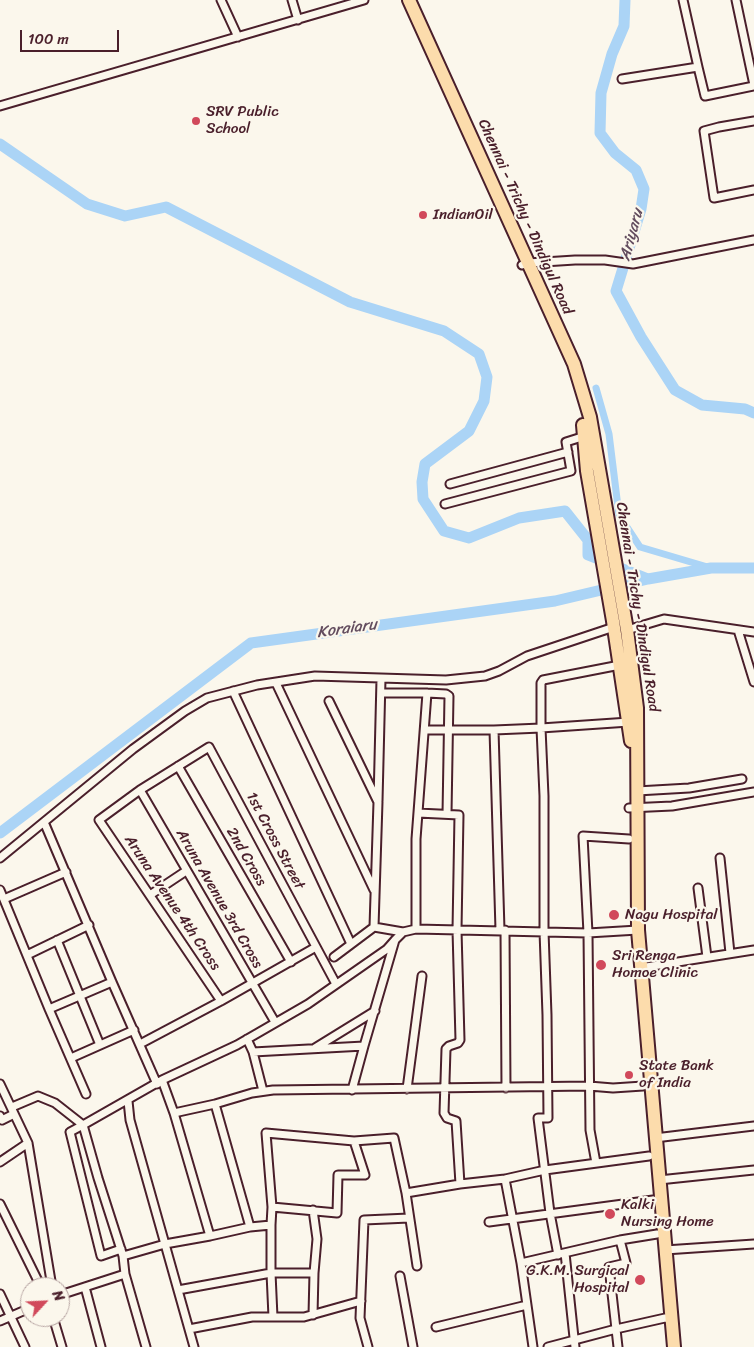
<!DOCTYPE html>
<html>
<head>
<meta charset="utf-8">
<style>
	body { margin:0 }
	#map { position:relative; width:754px; height:1347px; overflow:hidden; background:#fbf7ec; font-family:Sriracha,sans-serif }
	canvas { display:block }
	.north { position:absolute; left:20px; top:1277px; width:50px; height:50px; box-sizing:border-box; background:#fbf7ec; border:1px solid #b4a19f; border-radius:50%; rotate:65deg; font-size:14px; font-weight:700; line-height:20px; text-align:center; color:#4a1f2b }
	.north::after { content:''; display:block; margin:auto; width:18px; height:22px; background:#d1495b; clip-path:polygon(50% 0,100% 100%,50% 72%,0 100%) }
	.scale { position:absolute; left:20px; top:30px; width:99px; height:22px; box-sizing:border-box; border:2px solid #4a1f2b; border-top:0; padding-left:6px; font-size:15px; line-height:18px; white-space:nowrap; color:#4a1f2b; -webkit-text-stroke:4px #fbf7ec; paint-order:stroke }
</style>
</head>
<body>
<div id="map">
<canvas width="754" height="1347"></canvas>
<div class="north">N</div>
<div class="scale">100 m</div>
</div>
<script>
const context = document.querySelector('canvas').getContext('2d');
context.lineJoin = 'round';
const toPath = rows => new Path2D(rows.map(r => 'M' + r).join(''));
function strokePath(path, color, width, dash) { context.strokeStyle = color; context.lineWidth = width; context.lineCap = dash ? 'butt' : 'round'; context.setLineDash(dash || []); context.stroke(path); }
function label(font, color, halo, rows, align = 'center') {
  context.font = font + ' Sriracha,sans-serif'; context.lineWidth = 4.5; context.setLineDash([]); context.textBaseline = 'middle'; context.strokeStyle = halo; context.fillStyle = color; for (const [text, x, y, turn = 0] of rows) {
    context.save(); context.translate(x, y); context.rotate((+turn || 0) * Math.PI / 180); context.textAlign = isNaN(turn) ? turn : align; if (halo) context.strokeText(text, 0, 0); context.fillText(text, 0, 0); context.restore();
  }
}
const canal = toPath([
	[596,388,609,434,619,515,640,547,711,568]
]);
const river = toPath([
	[625,0,624,26,612,54,601,93,600,133,615,153,636,170,644,189,641,209,616,291,641,337,675,390,702,405,745,409,754,413],
	[0,144,87,204,125,216,166,207,350,302,444,331,479,354,487,377,484,401,469,431,425,464,422,482,423,499,444,531,469,538,519,518,565,511,588,540,588,555,648,579],
	[0,833,251,643,555,601,648,579,711,568,754,568]
]);
const street = toPath([
	[221,0,238,37],
	[292,0,298,20],
	[683,0,698,67],
	[736,0,754,85],
	[622,79,698,67,705,96,754,86],
	[0,106,364,0],
	[754,121,719,127,704,131,714,198,754,190],
	[522,265,528,263,575,260,605,260,633,264,754,240],
	[450,484,568,452],
	[445,504,571,471,566,442,585,436],
	[627,630,664,619,754,632],
	[738,630,754,682],
	[620,665,543,680,541,683,541,728,629,722],
	[276,683,374,890],
	[233,691,351,944],
	[382,693,427,693,446,694,449,696,447,814],
	[329,701,378,802,374,927],
	[425,730,494,730],
	[178,766,291,962],
	[140,790,275,1022],
	[637,791,689,788,742,779],
	[378,801,381,679],
	[629,808,672,806,754,792],
	[418,813,459,815,457,930,460,1040,458,1043,449,1046,446,1049,444,1113,447,1118,456,1121,460,1184],
	[44,822,112,982,157,1084],
	[0,858,133,749,185,711,207,698,257,685,315,676,446,680,485,676,499,671,527,656,614,627],
	[720,858,730,953],
	[698,888,707,957],
	[0,890,49,1009,86,1094],
	[150,895,186,871],
	[4,899,66,872],
	[416,929,416,839,427,693],
	[500,930,494,730,541,728,544,796,544,931,547,1015,548,1118,538,1118,550,1213,558,1255],
	[505,930,506,1088],
	[57,940,100,1045],
	[27,955,89,925],
	[334,957,374,927,403,932],
	[640,968,754,950],
	[221,1001,99,820,140,790,209,747,336,984],
	[49,1009,112,982],
	[247,1039,253,1052,364,1046,395,940,403,932,416,929,588,933,638,930],
	[140,1044,221,1001,316,947],
	[315,1048,375,1011],
	[253,1052,263,1091],
	[71,1058,134,1030],
	[0,1084,28,1143,52,1287],
	[407,1089,422,976],
	[352,1090,364,1046],
	[128,1101,130,1120,194,1347],
	[215,1104,250,1227],
	[12,1107,38,1096,55,1103,83,1125,70,1132,101,1256,121,1249],
	[174,1113,215,1104,252,1093,273,1090,589,1086,613,1088,643,1086],
	[0,1116,2,1120,14,1114],
	[655,1138,754,1126],
	[354,1141,394,1138,406,1193,417,1266],
	[0,1162,28,1143],
	[596,1163,590,1130,588,933,583,836,629,839],
	[505,1179,521,1263,533,1347],
	[659,1180,754,1170],
	[406,1193,460,1184,505,1179,545,1170,649,1156],
	[0,1204,41,1287],
	[489,1222,653,1200],
	[271,1225,272,1207,266,1133,354,1141,365,1175,338,1175,337,1213,272,1207],
	[665,1250,754,1244],
	[565,1253,575,1347],
	[123,1256,165,1244,210,1236,174,1113,162,1080],
	[521,1263,620,1240,657,1234],
	[400,1276,413,1347],
	[85,1287,101,1347],
	[178,1290,271,1273,271,1225,250,1227,210,1236],
	[0,1294,25,1347],
	[60,1295,125,1274],
	[313,1315,314,1273,317,1239,313,1210],
	[53,1317,62,1347],
	[273,1317,271,1273,314,1273],
	[0,1321,30,1308],
	[436,1327,527,1305],
	[189,1329,252,1317,304,1317,361,1301],
	[146,1347,125,1274,123,1256,98,1178,83,1125,162,1080,237,1045,308,1004,387,949,395,940],
	[368,1347,360,1318,364,1220,409,1218],
	[548,1347,616,1329,665,1318,672,1319],
	[618,1347,609,1267,626,1263,620,1240]
]);
const highway = toPath([
	[409,0,574,364,590,417,627,630,637,708,638,930,674,1347],
	[583,425,587,471,613,621,631,741]
]);
const markers = [
	[196,121,5,"#d1495b"],
	[423,215,5,"#d1495b"],
	[614,915,6,"#d1495b"],
	[601,965,6,"#d1495b"],
	[629,1075,5,"#d1495b"],
	[610,1214,6,"#d1495b"],
	[640,1280,6,"#d1495b"]
];
const poiNames = [
	["SRV Public",206,112],
	["School",206,129],
	["IndianOil",433,215],
	["Nagu Hospital",625,915],
	["Sri Renga",612,956],
	["Homoe Clinic",612,973],
	["State Bank",639,1066],
	["of India",639,1083],
	["Kalki",621,1205],
	["Nursing Home",621,1222],
	["G.K.M. Surgical",629,1271,"right"],
	["Hospital",629,1288,"right"]
];
const streetNames = [
	["Chennai - Trichy - Dindigul Road",525,217,66],
	["Chennai - Trichy - Dindigul Road",637,607,81],
	["1st Cross Street",275,841,62],
	["2nd Cross",246,857,60],
	["Aruna Avenue 3rd Cross",219,899,60],
	["Aruna Avenue 4th Cross",172,903,56]
];
const waterNames = [
	["Ariyaru",632,235,-75],
	["Koraiaru",347,629,-8]
];
strokePath(canal, '#abd4f6', 7);
strokePath(river, '#abd4f6', 11);
strokePath(street, '#4a1f2b', 11);
strokePath(highway, '#4a1f2b', 16);
strokePath(street, '#fbf7ec', 7);
strokePath(highway, '#fcdcac', 12);
for (const [x, y, r, color] of markers) { const dot = new Path2D(); dot.arc(x, y, r, 0, 2 * Math.PI); context.fillStyle = color; context.fill(dot); strokePath(dot, '#fbf7ec', 2); }
label('15px', '#4a1f2b', '#fbf7ec', poiNames, 'left');
label('15px', '#4a1f2b', '#fbf7ec', streetNames);
label('italic 16px', '#624c5e', '#fbf7ec', waterNames);
</script>
</body>
</html>
